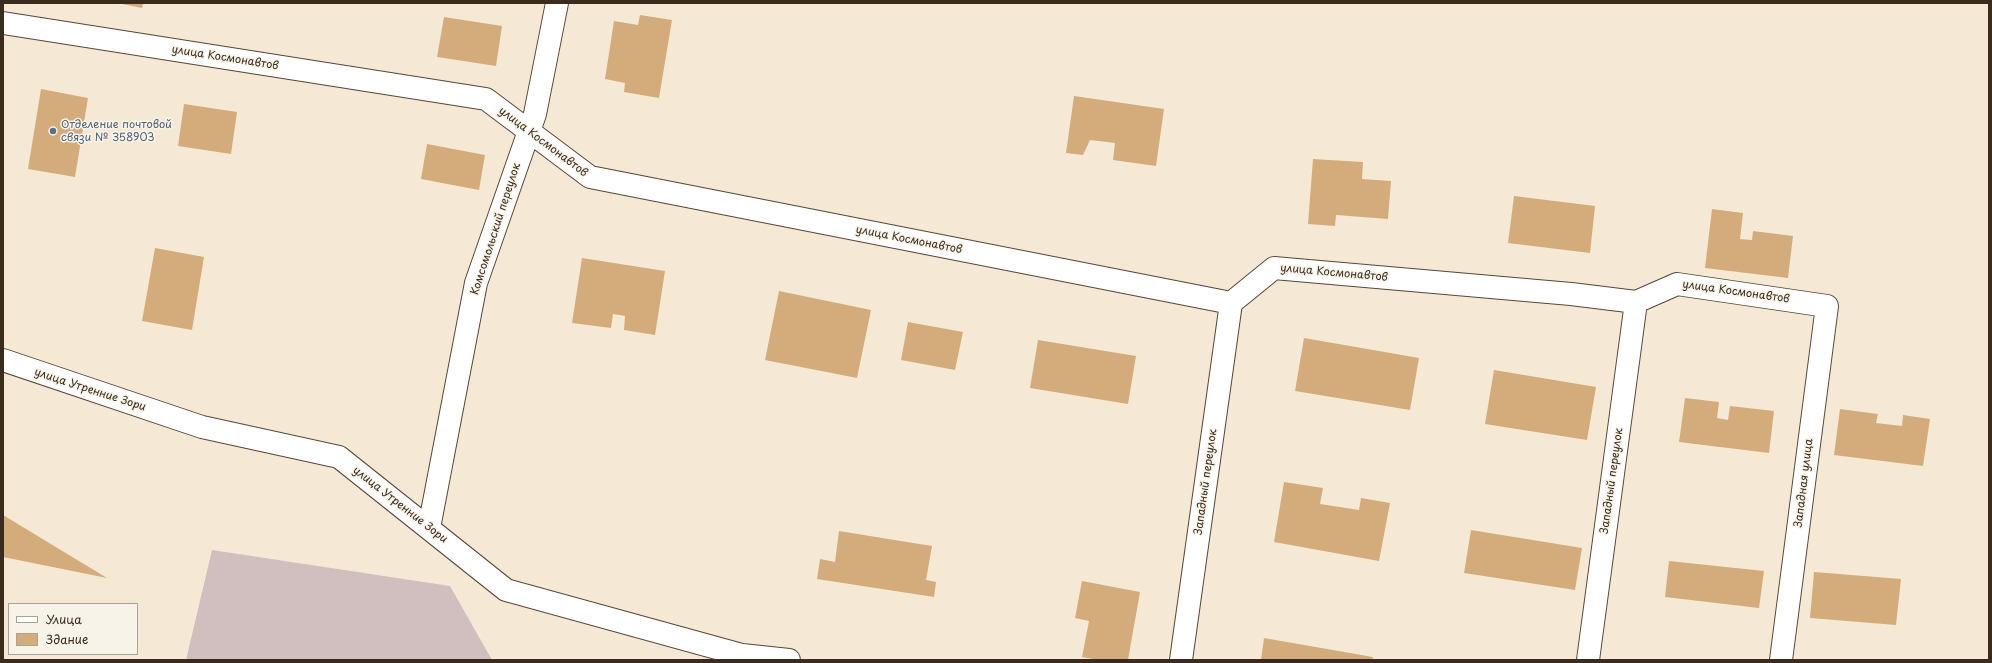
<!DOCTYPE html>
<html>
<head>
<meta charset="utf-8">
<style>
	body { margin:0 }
	#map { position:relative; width:1992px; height:663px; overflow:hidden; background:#f5e9d5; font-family:"Playpen Sans",sans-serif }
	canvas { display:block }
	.frame { position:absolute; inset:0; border:4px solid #3b2a1e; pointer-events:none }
	.legend { position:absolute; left:8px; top:603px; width:130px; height:52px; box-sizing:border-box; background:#f7f3e8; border:1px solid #aca397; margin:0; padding:5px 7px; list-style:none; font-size:12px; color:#3b2a1e }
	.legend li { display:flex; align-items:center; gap:8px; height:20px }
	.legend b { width:20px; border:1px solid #aca397 }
</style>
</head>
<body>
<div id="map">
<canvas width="1992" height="663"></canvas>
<div class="frame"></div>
<ul class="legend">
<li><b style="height:5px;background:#fff"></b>Улица</li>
<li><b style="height:11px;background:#d4ac7c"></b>Здание</li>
</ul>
</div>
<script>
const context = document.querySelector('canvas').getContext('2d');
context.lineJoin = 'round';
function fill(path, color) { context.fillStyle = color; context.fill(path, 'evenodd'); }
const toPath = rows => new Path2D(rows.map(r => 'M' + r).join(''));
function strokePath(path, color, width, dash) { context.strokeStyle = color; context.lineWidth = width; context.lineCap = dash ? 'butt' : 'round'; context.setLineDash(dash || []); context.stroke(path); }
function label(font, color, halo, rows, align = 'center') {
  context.font = font + ' "Playpen Sans",sans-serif'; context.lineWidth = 3; context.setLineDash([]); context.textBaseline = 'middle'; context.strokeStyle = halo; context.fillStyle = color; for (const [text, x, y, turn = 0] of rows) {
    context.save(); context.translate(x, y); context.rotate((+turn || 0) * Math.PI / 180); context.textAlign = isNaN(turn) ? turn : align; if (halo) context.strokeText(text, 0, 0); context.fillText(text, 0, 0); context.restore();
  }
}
const industrial = toPath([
	[212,550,450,586,492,660,186,660]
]);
const building = toPath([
	[117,3,143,3,142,8],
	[640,15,672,20,659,98,624,92,625,83,605,79,614,21,638,25],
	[444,17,502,26,496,66,437,57],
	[41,89,88,98,75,177,28,169],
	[1074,96,1164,109,1156,166,1113,160,1115,143,1090,140,1083,155,1066,153],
	[184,104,237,112,231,154,178,146],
	[427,144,485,155,479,190,421,179],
	[1313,159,1363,162,1362,179,1391,181,1388,219,1336,215,1335,226,1308,224],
	[1514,196,1595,206,1590,253,1508,243],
	[1712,209,1743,213,1740,239,1752,240,1753,231,1793,236,1788,278,1705,268],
	[155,248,204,257,192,330,142,321],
	[582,258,665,271,655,335,624,330,625,316,613,314,611,328,572,323],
	[779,291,871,310,857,378,765,360],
	[908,322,963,332,955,370,901,360],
	[1304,338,1419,358,1410,410,1295,391],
	[1038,340,1136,356,1128,404,1030,388],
	[1494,370,1596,387,1587,440,1485,424],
	[1685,398,1719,402,1717,418,1728,420,1730,406,1774,411,1769,453,1679,442],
	[1840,409,1878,414,1876,423,1902,426,1903,415,1930,419,1923,466,1834,455],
	[1284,482,1323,488,1320,504,1359,510,1361,498,1390,503,1379,561,1274,542],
	[3,515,107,578,3,557],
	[1471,530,1582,548,1575,590,1464,573],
	[839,531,932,546,926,580,936,582,934,597,817,579,820,559,835,562],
	[1669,561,1764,571,1759,608,1665,597],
	[1814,572,1901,579,1896,625,1810,618],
	[1082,581,1140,592,1128,660,1098,660,1082,657,1089,621,1075,618],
	[1264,638,1373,657,1372,660,1261,660]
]);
const minor = toPath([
	[3,23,486,99,590,177,1231,303],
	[1231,303,1274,268,1571,294,1636,302,1677,284,1827,306,1781,660],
	[3,360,202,427,339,457,506,590,742,655,789,660],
	[429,528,476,283,535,114,557,3],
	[1181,660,1231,303],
	[1588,660,1636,302]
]);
const markers = [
	[53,131,4,"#5c6f8a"]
];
const streetNames = [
	["улица Космонавтов",225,58,9],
	["улица Космонавтов",543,142,37],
	["Комсомольский переулок",496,229,-72],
	["улица Космонавтов",909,240,11],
	["улица Космонавтов",1334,273,5],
	["улица Космонавтов",1736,292,8],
	["улица Утренние Зори",90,390,18],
	["Западный переулок",1612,481,-82],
	["Западный переулок",1206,482,-82],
	["Западная улица",1804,483,-83],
	["улица Утренние Зори",400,505,38]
];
const serviceNames = [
	["Отделение почтовой",61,125],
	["связи № 358903",61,138]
];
fill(industrial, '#d1bfbf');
fill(building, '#d4ac7c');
strokePath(minor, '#574739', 24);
strokePath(minor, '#fff', 22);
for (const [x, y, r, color] of markers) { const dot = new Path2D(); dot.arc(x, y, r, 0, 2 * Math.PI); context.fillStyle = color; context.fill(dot); strokePath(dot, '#f7f3e8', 1.5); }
label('11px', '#3b2a1e', '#f7f3e8', streetNames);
label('11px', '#4e5e75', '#f7f3e8', serviceNames, 'left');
</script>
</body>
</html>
